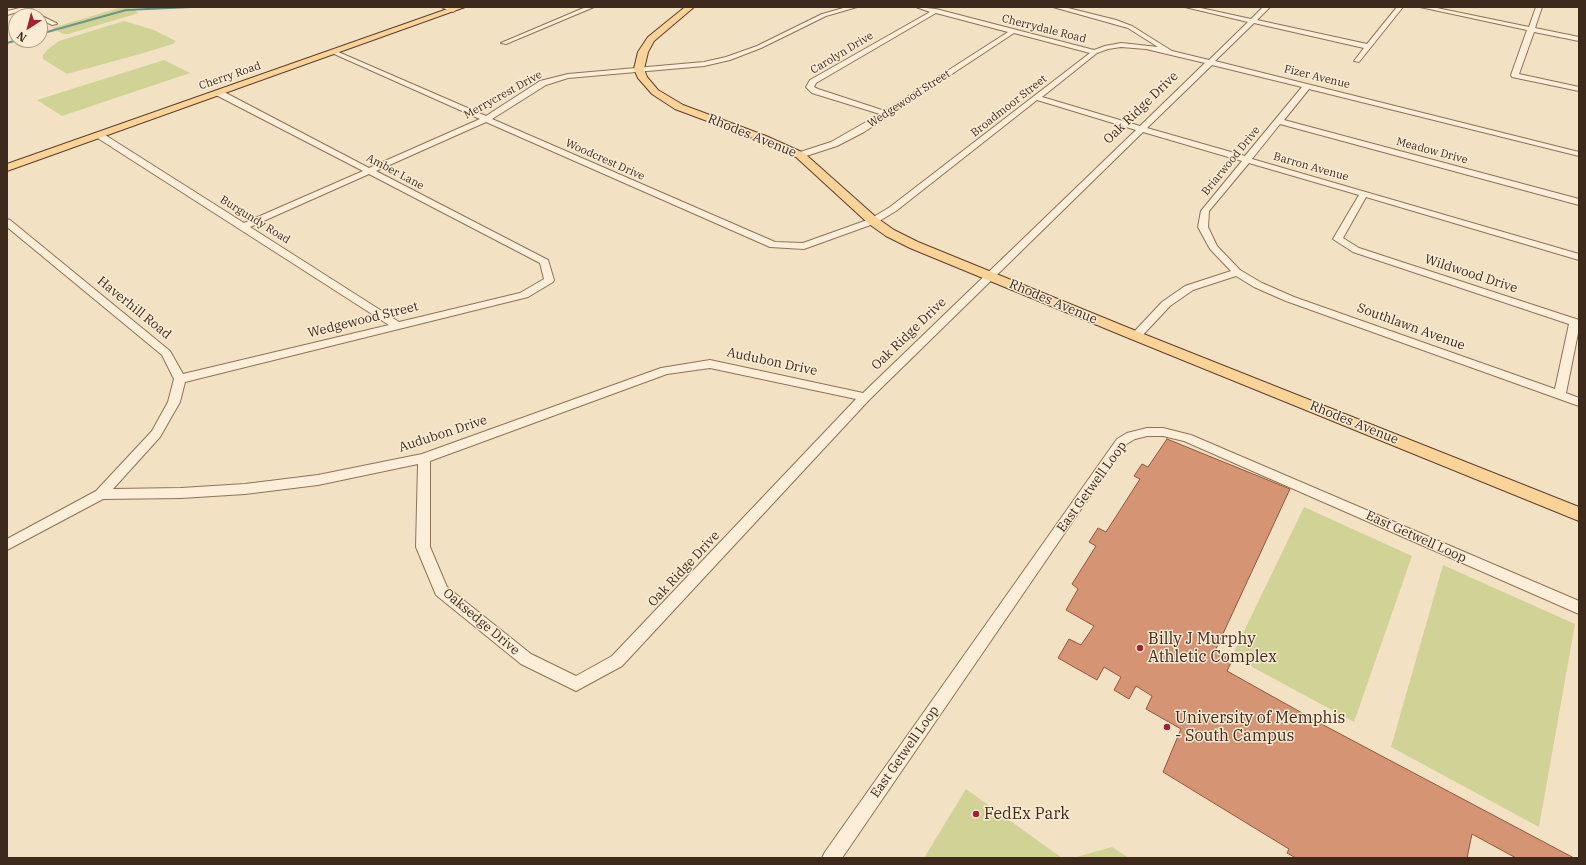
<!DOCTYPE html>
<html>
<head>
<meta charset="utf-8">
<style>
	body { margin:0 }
	#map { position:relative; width:1586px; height:865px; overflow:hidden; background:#f3e1c4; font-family:"IBM Plex Serif",serif }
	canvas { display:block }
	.frame { position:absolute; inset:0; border:8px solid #3e2a1d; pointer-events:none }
	.north { position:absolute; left:8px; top:8px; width:40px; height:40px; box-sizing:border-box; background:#f9ebd4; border:1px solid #ae9e8b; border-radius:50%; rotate:216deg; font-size:11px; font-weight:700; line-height:16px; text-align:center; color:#3e2a1d }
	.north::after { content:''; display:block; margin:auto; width:14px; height:18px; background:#a6212d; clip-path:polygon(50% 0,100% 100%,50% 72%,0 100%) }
</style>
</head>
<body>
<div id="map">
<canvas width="1586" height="865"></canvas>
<div class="frame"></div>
<div class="north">N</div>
</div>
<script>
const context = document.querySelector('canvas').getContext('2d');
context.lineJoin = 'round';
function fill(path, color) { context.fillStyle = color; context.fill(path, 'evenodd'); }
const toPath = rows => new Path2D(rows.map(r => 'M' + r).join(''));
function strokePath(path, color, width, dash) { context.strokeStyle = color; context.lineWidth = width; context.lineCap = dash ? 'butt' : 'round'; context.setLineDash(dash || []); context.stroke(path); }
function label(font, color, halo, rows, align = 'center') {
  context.font = font + ' "IBM Plex Serif",serif'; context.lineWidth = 3; context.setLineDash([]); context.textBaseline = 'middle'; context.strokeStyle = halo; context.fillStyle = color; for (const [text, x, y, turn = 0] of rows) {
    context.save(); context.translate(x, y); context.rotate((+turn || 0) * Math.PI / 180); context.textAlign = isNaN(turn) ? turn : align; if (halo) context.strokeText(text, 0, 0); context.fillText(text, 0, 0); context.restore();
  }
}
const green = toPath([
	[122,7,127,7,139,13,68,34,63,34,52,28],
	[124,21,154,30,176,41,173,44,140,54,67,74,43,59,43,55,47,50,59,41],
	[164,60,190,73,62,116,37,100],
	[1304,507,1412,556,1354,722,1232,656],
	[1443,565,1575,624,1539,827,1391,747],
	[966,789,1062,858,924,858],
	[1112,847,1129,858,1073,858]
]);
const stream = toPath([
	[40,34,126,10,191,7],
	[7,43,18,40]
]);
const building = toPath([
	[1167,439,1290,489,1215,651,1232,661,1227,671,1329,728,1574,858,1516,858,1472,834,1467,858,1296,858,1287,853,1289,849,1163,772,1181,729,1146,709,1152,696,1136,686,1129,699,1114,690,1121,677,1104,667,1097,680,1058,658,1069,639,1081,645,1094,626,1066,610,1078,589,1072,584,1096,546,1089,542,1098,528,1106,532,1140,479,1134,476,1142,464,1148,467,1167,439]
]);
const minor = toPath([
	[24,7,34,7,7,15,7,11,24,7],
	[441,7,450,7,456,10,453,12,441,7],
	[586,7,594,7,506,44,501,43,586,7],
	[847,7,857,7,826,16,761,48,730,60,704,66,568,78,546,85,492,119,775,242,803,243,870,219,890,207,1090,53,1014,33,864,132,837,146,803,157,797,157,797,153,831,142,880,114,812,93,806,87,810,80,930,12,916,7,936,9,1094,50,1105,46,1121,43,1158,47,1128,28,1053,7,1064,7,1116,20,1132,26,1172,51,1209,60,1248,22,1185,7,1196,7,1251,19,1263,7,1270,7,1257,20,1367,44,1397,7,1403,7,1359,62,1354,61,1364,48,1254,23,1215,61,1579,152,1579,156,1309,89,1284,120,1579,199,1579,205,1280,124,1252,159,1579,254,1579,260,1366,197,1343,238,1359,248,1579,320,1579,328,1566,393,1579,398,1579,406,1286,301,1254,287,1236,276,1193,290,1170,306,1140,338,1132,338,1131,336,1132,334,1162,302,1185,286,1231,271,1210,249,1198,227,1201,211,1242,161,1143,132,869,400,622,666,576,691,521,664,436,595,416,547,418,464,318,485,245,494,181,498,103,499,7,550,7,539,96,491,152,431,168,402,174,379,162,355,7,227,7,219,10,220,170,351,183,374,389,325,96,137,96,133,102,133,244,223,363,171,216,95,216,91,222,91,369,168,480,119,332,53,332,51,336,51,486,116,540,81,568,74,704,62,726,57,757,46,822,14,847,7],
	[936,13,1008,32,885,111,818,89,814,87,816,83,936,13],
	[1121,47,1146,49,1205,63,1140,126,1042,97,1097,53,1108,49,1121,47],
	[1212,65,1302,87,1245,156,1147,128,1212,65],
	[1037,100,1136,130,863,393,710,360,661,368,422,454,318,475,245,484,181,488,113,489,160,437,180,402,185,382,528,297,553,282,554,280,548,260,376,171,486,122,770,247,804,249,876,223,896,211,1037,100],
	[1249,163,1359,195,1333,239,1353,252,1569,324,1555,389,1294,297,1262,283,1240,270,1217,246,1208,227,1209,211,1249,163],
	[369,174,540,263,544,279,520,293,399,322,250,227,369,174],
	[710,368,856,399,612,656,576,676,531,654,447,587,430,547,430,461,667,374,710,368],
	[1420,7,1432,7,1529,27,1536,7,1542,7,1535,28,1579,37,1579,41,1534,32,1519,74,1579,87,1579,91,1512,77,1511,75,1527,30,1420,7],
	[40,15,56,23,57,24,52,25,40,19,40,16,38,16,40,15],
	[1147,428,1163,428,1191,435,1579,601,1579,614,1184,441,1163,436,1147,436,1135,439,1125,445,842,858,822,858,825,852,1117,439,1127,433,1147,428]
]);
const major = toPath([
	[453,7,465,7,7,171,7,164,453,7],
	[685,7,694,7,654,41,648,52,644,69,647,77,658,90,683,105,766,136,804,153,877,218,894,230,918,242,1141,333,1579,507,1579,521,1131,339,910,248,886,236,869,224,796,157,758,140,675,109,652,94,638,78,634,69,638,52,648,37,685,7]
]);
const markers = [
	[1140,648,4,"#a6212d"],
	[1167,727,4,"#a6212d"],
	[976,814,4,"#a6212d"]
];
const farStreetnames = [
	["Cherrydale Road",1044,29,14],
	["Carolyn Drive",842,53,-31],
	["Cherry Road",230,76,-19],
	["Fizer Avenue",1317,77,14],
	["Merrycrest Drive",503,95,-29],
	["Wedgewood Street",909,99,-33],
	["Broadmoor Street",1009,106,-38],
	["Meadow Drive",1432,151,15],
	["Woodcrest Drive",605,160,24],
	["Briarwood Drive",1231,161,-51],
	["Barron Avenue",1311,167,16],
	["Amber Lane",395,172,28],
	["Burgundy Road",255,220,32]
];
const streetNames = [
	["Oak Ridge Drive",1141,108,-44],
	["Rhodes Avenue",752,136,22],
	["Wildwood Drive",1471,274,18],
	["Rhodes Avenue",1053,302,23],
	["Haverhill Road",134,308,39],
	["Wedgewood Street",363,320,-14],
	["Southlawn Avenue",1411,327,20],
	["Oak Ridge Drive",909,334,-44],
	["Audubon Drive",772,362,12],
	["Rhodes Avenue",1354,423,22],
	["Audubon Drive",443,434,-18],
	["East Getwell Loop",1092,487,-54],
	["East Getwell Loop",1416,537,24],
	["Oak Ridge Drive",684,569,-47],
	["Oaksedge Drive",481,622,40],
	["East Getwell Loop",905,752,-55]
];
const nearPoinames = [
	["Billy J Murphy",1148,639],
	["Athletic Complex",1148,657],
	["University of Memphis",1175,718],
	["- South Campus",1175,736],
	["FedEx Park",984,814]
];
fill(green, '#d1d396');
strokePath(stream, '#6b9587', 2);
fill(building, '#d59575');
strokePath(building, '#92563b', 1);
strokePath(minor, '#907158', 2);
strokePath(major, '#5e3f2c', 2);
fill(minor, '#fceed8');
fill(major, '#fad398');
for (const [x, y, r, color] of markers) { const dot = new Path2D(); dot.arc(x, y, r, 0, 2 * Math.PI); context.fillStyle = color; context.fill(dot); strokePath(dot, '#f9ebd4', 1.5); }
label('11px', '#3e2a1d', '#f9ebd4', farStreetnames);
label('13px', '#3e2a1d', '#f9ebd4', streetNames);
label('16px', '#3e2a1d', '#f9ebd4', nearPoinames, 'left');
</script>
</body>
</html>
